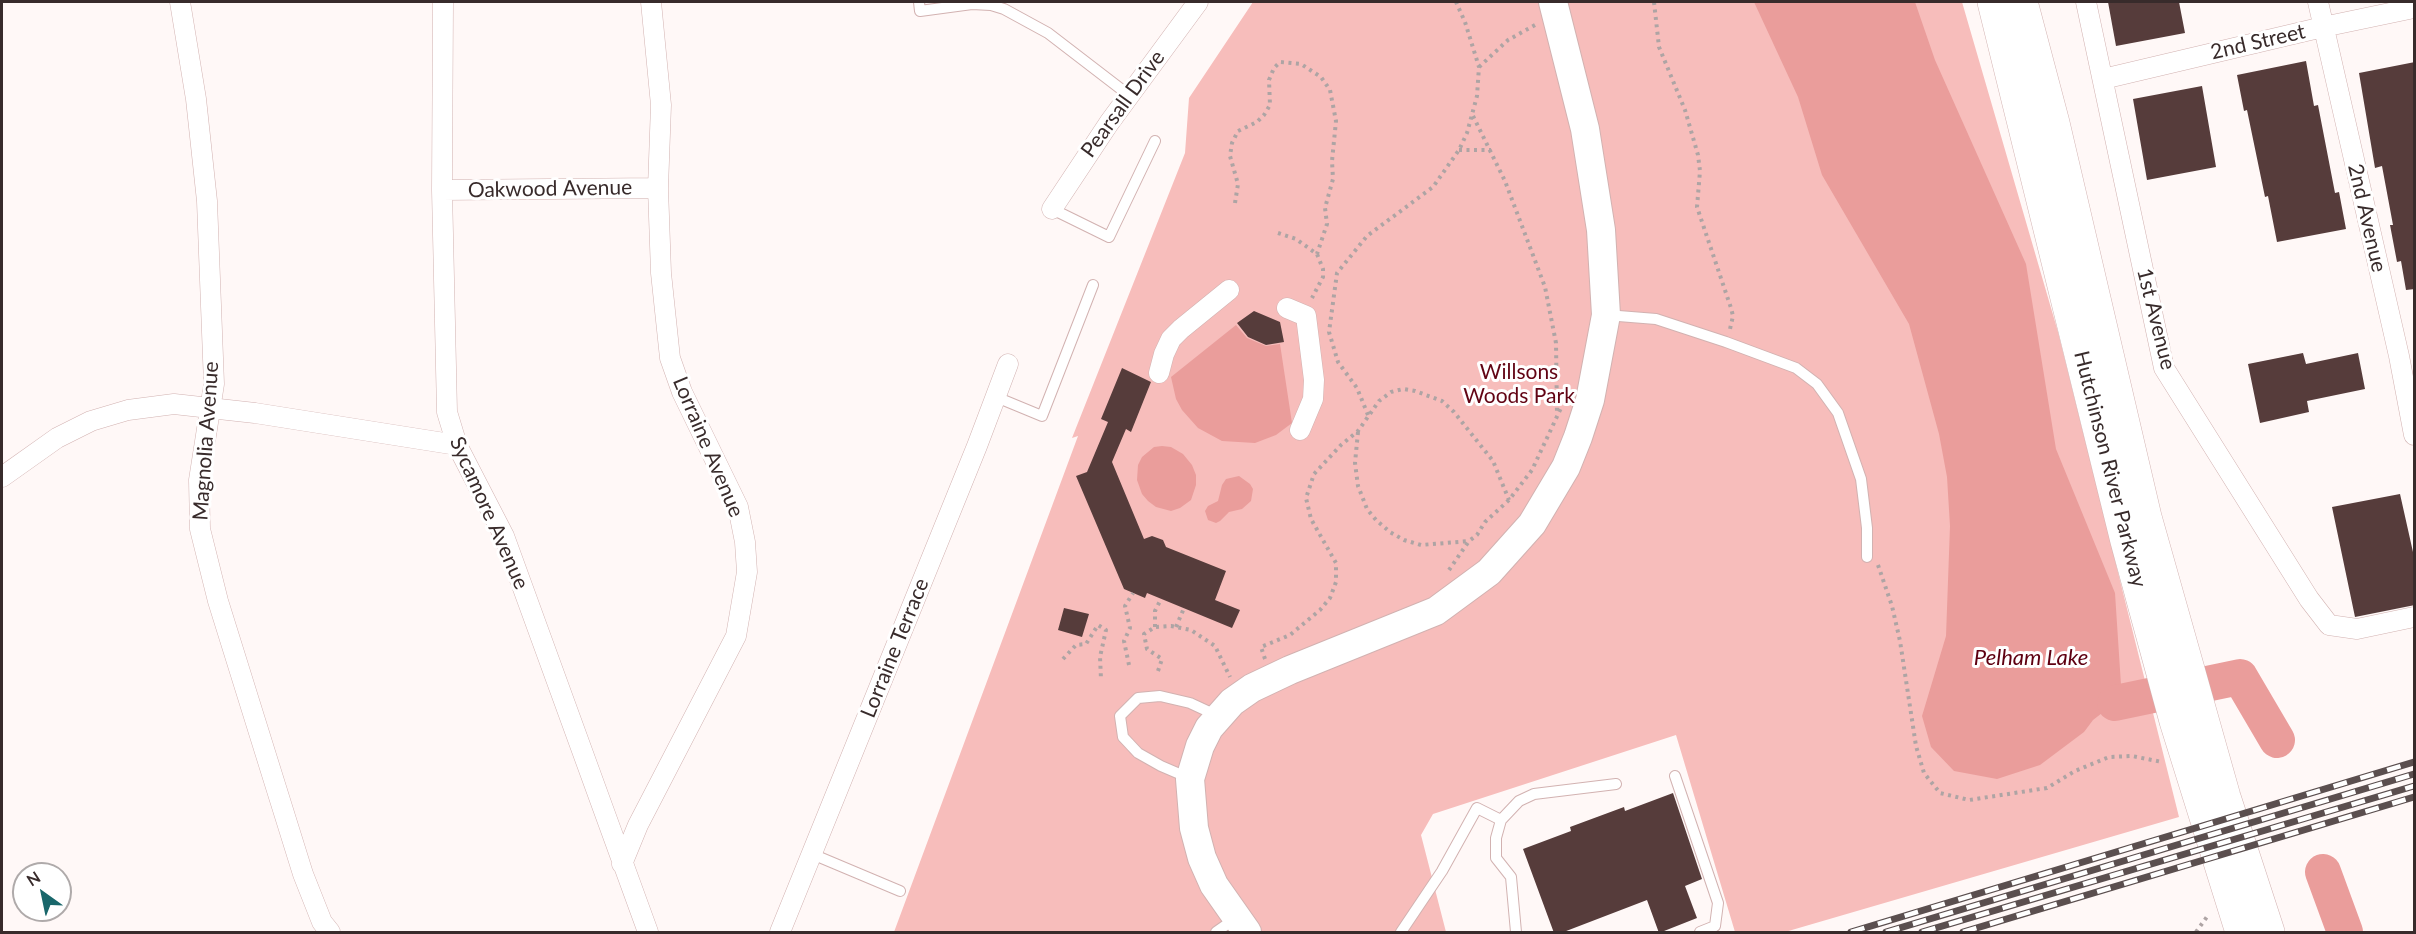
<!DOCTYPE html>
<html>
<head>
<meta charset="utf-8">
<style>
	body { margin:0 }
	#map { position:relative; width:2416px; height:934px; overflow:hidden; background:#fff8f7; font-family:Lato,sans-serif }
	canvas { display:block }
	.frame { position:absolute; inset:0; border:3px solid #382b2b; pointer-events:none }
	.north { position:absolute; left:12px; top:862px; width:60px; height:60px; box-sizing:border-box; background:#fff; border:2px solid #afaaaa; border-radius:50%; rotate:327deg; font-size:16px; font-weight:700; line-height:24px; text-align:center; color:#382b2b }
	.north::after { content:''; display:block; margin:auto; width:21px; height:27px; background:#19676b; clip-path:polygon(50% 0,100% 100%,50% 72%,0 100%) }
</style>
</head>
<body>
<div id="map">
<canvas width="2416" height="934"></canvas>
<div class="frame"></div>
<div class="north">N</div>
</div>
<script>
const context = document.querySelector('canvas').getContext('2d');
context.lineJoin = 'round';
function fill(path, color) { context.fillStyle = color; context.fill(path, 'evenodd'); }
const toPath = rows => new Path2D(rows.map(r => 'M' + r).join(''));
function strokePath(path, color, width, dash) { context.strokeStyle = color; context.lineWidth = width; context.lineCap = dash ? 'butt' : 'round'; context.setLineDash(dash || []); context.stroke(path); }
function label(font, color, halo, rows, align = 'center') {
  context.font = font + ' Lato,sans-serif'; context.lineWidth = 6; context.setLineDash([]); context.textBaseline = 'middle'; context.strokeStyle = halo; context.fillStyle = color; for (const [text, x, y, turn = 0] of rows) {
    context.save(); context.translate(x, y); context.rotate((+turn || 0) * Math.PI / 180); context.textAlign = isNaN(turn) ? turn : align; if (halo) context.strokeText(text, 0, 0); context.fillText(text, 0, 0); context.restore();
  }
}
const green = toPath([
	[1253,2,1962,2,2058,332,2179,817,1785,932,1735,932,1676,735,1433,814,1421,835,1446,932,894,932,1078,436,1072,438,1185,153,1189,98]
]);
const water = toPath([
	[1754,2,1915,2,1935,60,2026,264,2056,449,2115,593,2121,685,2115,703,2093,720,2084,732,2040,765,1997,779,1954,771,1931,747,1922,716,1946,636,1950,526,1947,477,1939,434,1909,324,1822,175,1798,97],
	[1236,325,1247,338,1266,346,1280,344,1292,423,1276,435,1255,443,1222,441,1198,428,1182,410,1176,399,1171,377],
	[1162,446,1171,447,1183,454,1192,465,1196,475,1196,485,1191,500,1180,508,1171,511,1156,507,1148,501,1142,494,1137,480,1138,465,1142,457,1154,447],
	[1239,476,1250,484,1253,489,1251,501,1242,509,1229,512,1220,521,1216,523,1208,520,1205,511,1208,506,1218,501,1222,485,1226,479]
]);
const river = toPath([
	[2115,703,2240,677,2277,740],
	[2323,872,2345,932]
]);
const building = toPath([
	[2108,2,2179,2,2185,33,2116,46],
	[2306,61,2314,106,2318,105,2335,193,2339,192,2346,229,2277,242,2268,196,2265,197,2247,110,2244,111,2237,75],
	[2415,62,2415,289,2406,290,2401,261,2397,262,2390,225,2393,225,2382,166,2375,168,2359,73],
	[2202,86,2216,167,2147,180,2133,99],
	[1254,311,1280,322,1284,342,1266,345,1248,337,1237,323],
	[2303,353,2306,364,2358,353,2365,389,2307,401,2309,412,2260,423,2248,364],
	[1122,368,1151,382,1131,432,1126,429,1112,462,1144,539,1152,536,1163,540,1166,547,1226,571,1215,600,1240,610,1232,628,1147,593,1145,598,1124,589,1076,476,1087,472,1108,422,1101,419],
	[2400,494,2415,561,2415,605,2355,617,2332,507],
	[1064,608,1089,614,1082,637,1058,630],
	[1673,793,1702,879,1685,886,1697,918,1659,933,1647,900,1561,933,1554,933,1523,849,1571,831,1570,827,1624,807,1625,811]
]);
const path = toPath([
	[1654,2,1659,47,1685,110,1698,155,1700,171,1697,207,1731,308,1733,316,1730,329],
	[1479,67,1508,40,1535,25],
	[1473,116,1505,181,1545,287,1556,343,1557,413],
	[1459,150,1491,150],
	[1235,203,1238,184,1230,156,1232,143,1238,131,1257,122,1264,115,1270,105,1269,80,1274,68,1280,62,1301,64,1321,77,1330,90,1336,121,1332,161,1333,179,1325,208,1327,224,1317,254],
	[1278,233,1296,239,1317,254,1323,269,1323,277,1312,298],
	[1368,415,1357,388,1338,362,1329,332,1337,273,1367,236,1433,187,1459,150,1467,133,1477,96,1479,67,1465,22,1456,2],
	[1358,432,1355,463,1358,486,1367,509,1376,520,1390,532,1404,540,1421,545,1469,541],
	[1878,565,1892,606,1900,641,1916,746,1924,773,1940,793,1969,800,2047,788,2075,771,2109,757,2132,756,2162,762],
	[1449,570,1469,541,1477,535,1485,522,1509,500,1532,470,1561,408],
	[1155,627,1155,611,1161,599],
	[1176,627,1184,608],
	[1063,659,1076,645,1086,644,1098,625,1106,630,1100,657,1101,679],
	[1265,659,1261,647,1290,635,1320,610,1330,598,1336,582,1336,563,1311,519,1306,498,1314,474,1341,445,1358,431,1379,401,1391,392,1403,389,1415,391,1442,401,1454,412,1493,461,1509,500],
	[1129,665,1124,641,1130,628,1125,606,1133,593],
	[1158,671,1162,659,1147,649,1144,634,1155,627,1171,626,1191,630,1215,646,1230,677],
	[2196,932,2209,914]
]);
const lane = toPath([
	[919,2,920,11,972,4,991,5,1004,9,1048,33,1130,96],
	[1052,209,1109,237,1155,141],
	[1606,315,1656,319,1726,342,1796,368,1817,384,1838,413,1861,479,1867,528,1867,557],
	[996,397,1042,416,1093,285],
	[1675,776,1718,903,1715,926,1700,932],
	[1189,778,1161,766,1138,753,1123,737,1120,716,1138,698,1160,696,1190,703,1218,716],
	[812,854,900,891],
	[1216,932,1236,918],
	[1401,932,1442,871,1477,808,1501,820],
	[1516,932,1511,877,1496,858,1496,838,1501,820,1519,801,1534,794,1616,784]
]);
const street = toPath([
	[180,2,196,99,207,201,214,384,199,480,200,529,218,601,303,874,322,922,330,932],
	[443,2,442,190,447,412,457,445,504,536,648,932],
	[2086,2,2164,368,2309,599,2329,625,2357,629,2414,617],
	[2318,2,2399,356,2414,435],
	[2103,79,2323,27,2414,8],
	[442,190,658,188],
	[1052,209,1109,123,1198,2],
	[1287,308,1306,316,1314,380,1313,399,1300,430],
	[1159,373,1164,354,1171,339,1181,329,1229,290],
	[2,477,57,438,91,421,128,410,174,404,255,413,457,445],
	[622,864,638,825,736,636,747,572,745,542,738,507,682,392,670,358,661,273,658,188,661,105,651,2],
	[780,932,977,446,1008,364]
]);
const secondary = toPath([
	[1247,932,1214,885,1202,858,1194,828,1190,779,1200,746,1209,728,1232,702,1252,688,1290,670,1436,611,1489,572,1532,524,1566,467,1578,437,1590,400,1606,315,1601,230,1585,129,1553,2]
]);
const highway = toPath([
	[1994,2,2127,541,2176,721,2242,932],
	[2021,2,2053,123,2145,517,2224,797,2268,932]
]);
const rail = toPath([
	[1851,932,2414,762],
	[1886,932,2414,774],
	[1922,932,2414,786],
	[1963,932,2414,797]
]);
const streetNames = [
	["2nd Street",2258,42,-13],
	["Pearsall Drive",1123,104,-54],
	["Oakwood Avenue",550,189,-1],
	["2nd Avenue",2367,218,77],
	["1st Avenue",2156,319,76],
	["Magnolia Avenue",206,441,-86],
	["Lorraine Avenue",708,447,67],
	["Hutchinson River Parkway",2110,469,76],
	["Sycamore Avenue",489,513,66],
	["Lorraine Terrace",895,648,-68]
];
const parkNames = [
	["Willsons",1519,372],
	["Woods Park",1519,396]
];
const waterNames = [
	["Pelham Lake",2031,658]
];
fill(green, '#f7bdbb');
fill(water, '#ea9d9b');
strokePath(river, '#ea9d9b', 36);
fill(building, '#563c3b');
strokePath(lane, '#d2b2b1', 12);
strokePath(street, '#d2b2b1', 21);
strokePath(secondary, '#d2b2b1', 30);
strokePath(highway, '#d2b2b1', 34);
strokePath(path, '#aea4a4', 4, [3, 4.5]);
strokePath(lane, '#fff', 10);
strokePath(street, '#fff', 20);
strokePath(secondary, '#fff', 28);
strokePath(highway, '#fff', 33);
strokePath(rail, '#5b4f4f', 7);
strokePath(rail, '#fff', 4.5, [14]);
label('21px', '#382b2b', '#fff', streetNames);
label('21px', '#620414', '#fff', parkNames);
label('italic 22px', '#5e0011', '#fff', waterNames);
</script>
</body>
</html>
